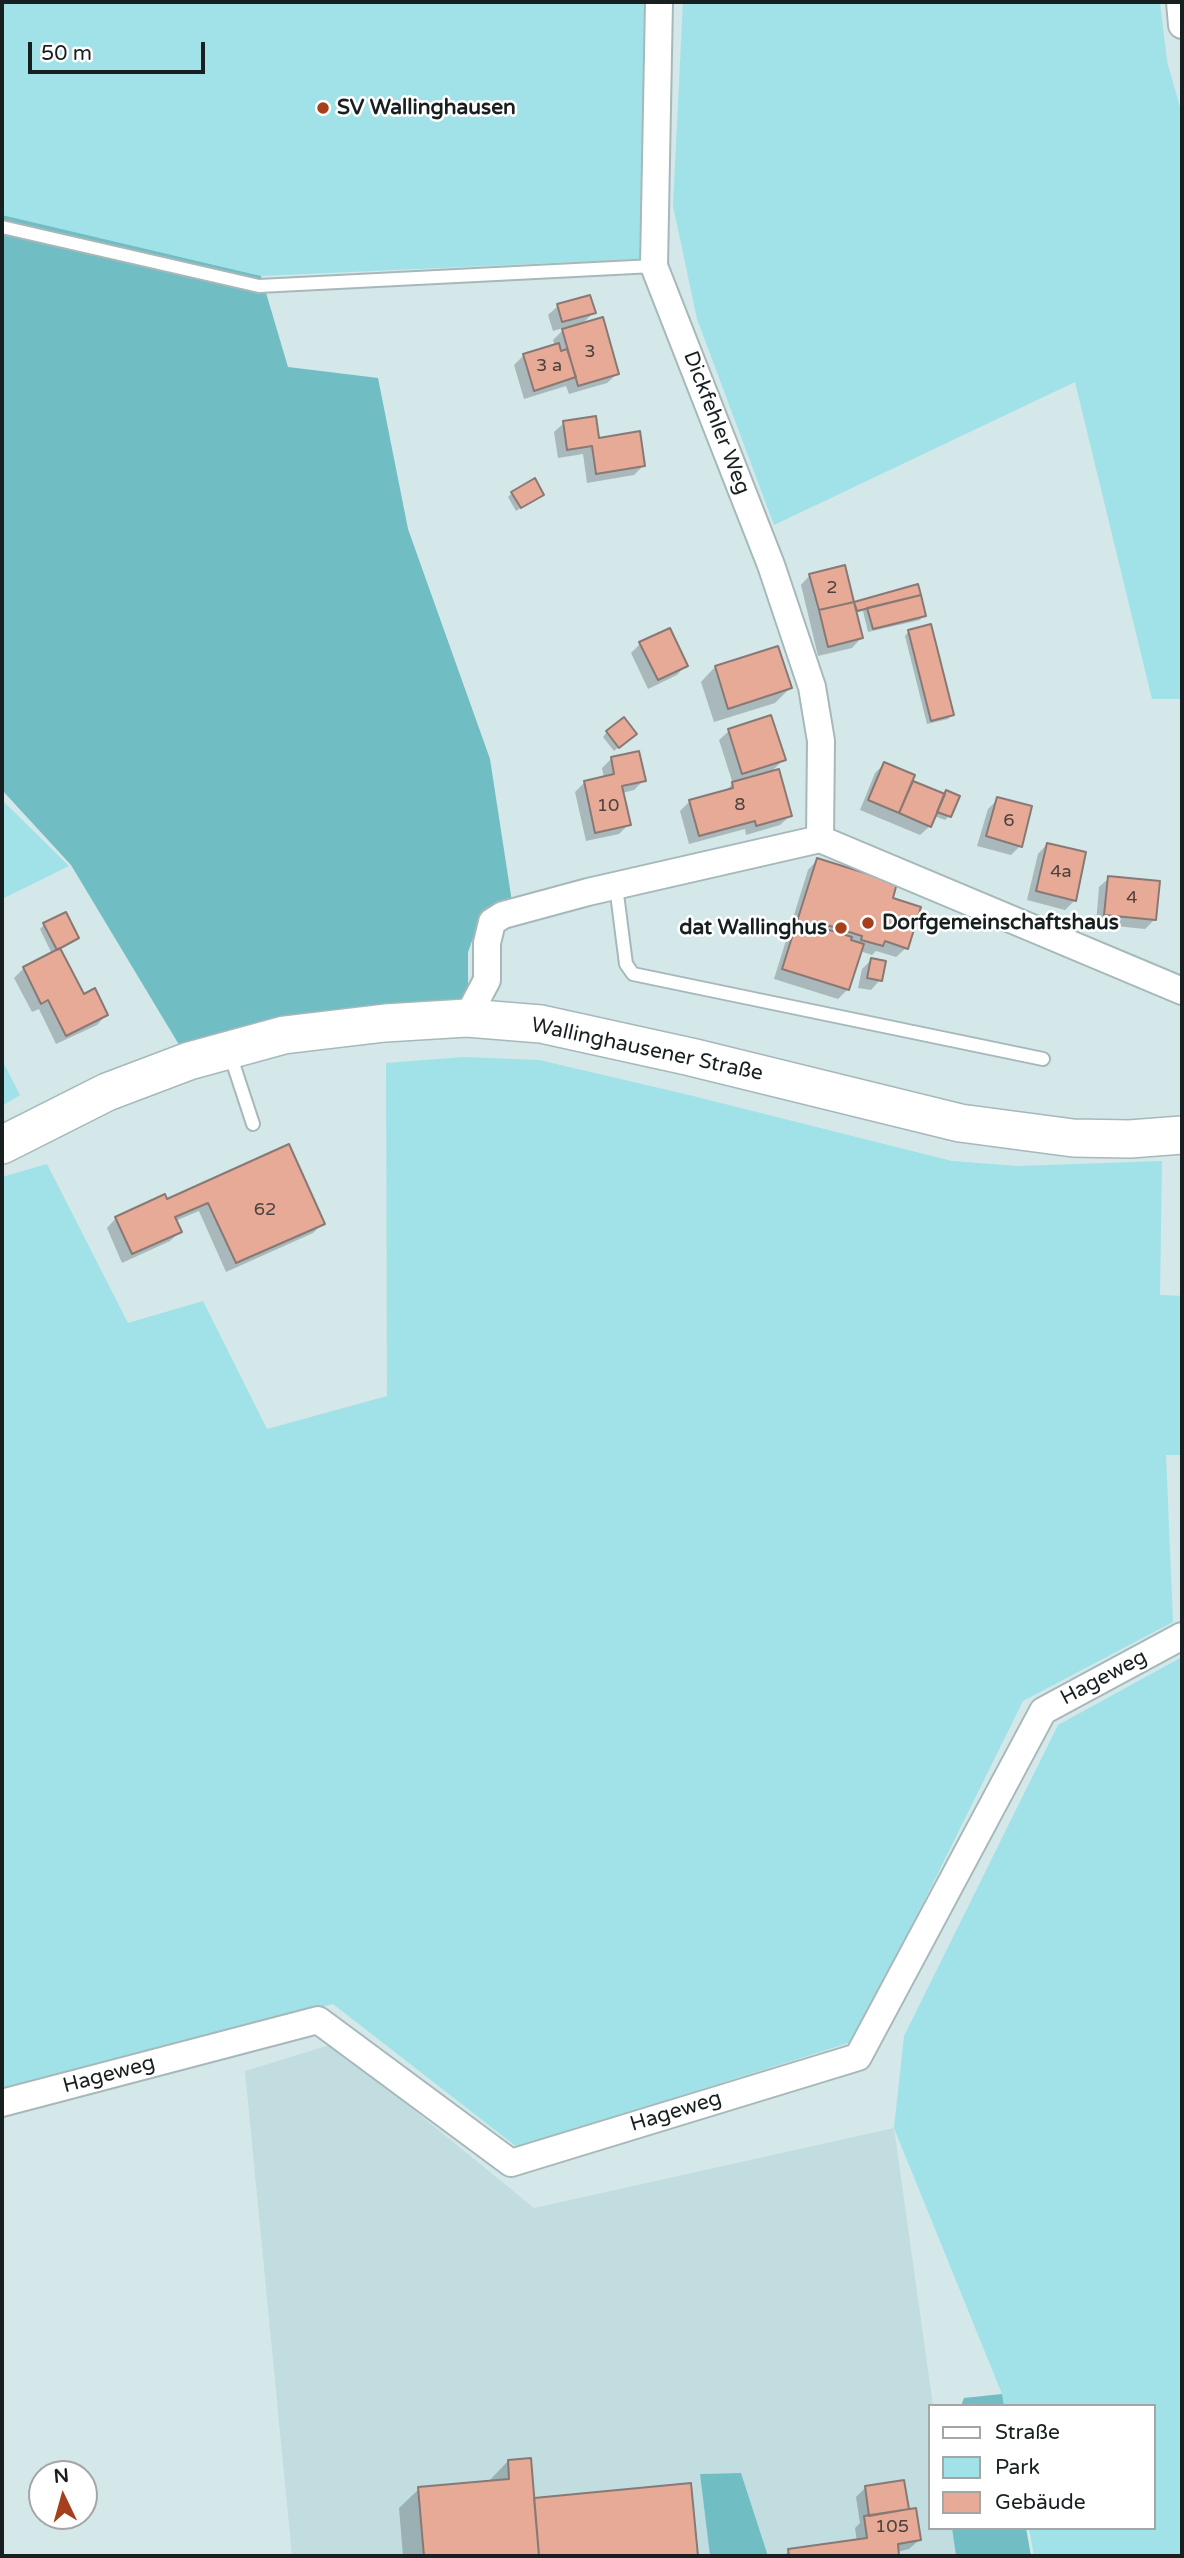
<!DOCTYPE html>
<html>
<head>
<meta charset="utf-8">
<style>
	body { margin:0 }
	#map { position:relative; width:1184px; height:2558px; overflow:hidden; background:#d4e7e9; font-family:"Varela Round",sans-serif }
	canvas { display:block }
	.frame { position:absolute; inset:0; border:4px solid #181f20; pointer-events:none }
	.legend { position:absolute; left:928px; top:2404px; width:228px; height:126px; box-sizing:border-box; background:#fff; border:2px solid #a3a5a6; margin:0; padding:9px 12px; list-style:none; font-size:21px; color:#181f20 }
	.legend li { display:flex; align-items:center; gap:14px; height:35px }
	.legend b { width:35px; border:2px solid #a3a5a6 }
	.north { position:absolute; left:28px; top:2460px; width:70px; height:70px; box-sizing:border-box; background:#fff; border:2px solid #a3a5a6; border-radius:50%; rotate:355deg; font-size:19px; font-weight:700; line-height:28px; text-align:center; color:#181f20 }
	.north::after { content:''; display:block; margin:auto; width:24px; height:32px; background:#a63f1b; clip-path:polygon(50% 0,100% 100%,50% 72%,0 100%) }
	.scale { position:absolute; left:28px; top:42px; width:177px; height:32px; box-sizing:border-box; border:4px solid #181f20; border-top:0; padding-left:9px; font-size:21px; line-height:24px; white-space:nowrap; color:#181f20; -webkit-text-stroke:5px #fff; paint-order:stroke }
</style>
</head>
<body>
<div id="map">
<canvas width="1184" height="2558"></canvas>
<div class="frame"></div>
<ul class="legend">
<li><b style="height:9px;background:#fff"></b>Straße</li>
<li><b style="height:19px;background:#a0e2e7"></b>Park</li>
<li><b style="height:19px;background:#e7aa97"></b>Gebäude</li>
</ul>
<div class="north">N</div>
<div class="scale">50 m</div>
</div>
<script>
const context = document.querySelector('canvas').getContext('2d');
context.lineJoin = 'round';
function fill(path, color) { context.fillStyle = color; context.fill(path, 'evenodd'); }
const toPath = rows => new Path2D(rows.map(r => 'M' + r).join(''));
function strokePath(path, color, width, dash) { context.strokeStyle = color; context.lineWidth = width; context.lineCap = dash ? 'butt' : 'round'; context.setLineDash(dash || []); context.stroke(path); }
function label(font, color, halo, rows, align = 'center') {
  context.font = font + ' "Varela Round",sans-serif'; context.lineWidth = 5; context.setLineDash([]); context.textBaseline = 'middle'; context.strokeStyle = halo; context.fillStyle = color; for (const [text, x, y, turn = 0] of rows) {
    context.save(); context.translate(x, y); context.rotate((+turn || 0) * Math.PI / 180); context.textAlign = isNaN(turn) ? turn : align; if (halo) context.strokeText(text, 0, 0); context.fillText(text, 0, 0); context.restore();
  }
}
const built = toPath([
	[333,2044,534,2208,894,2128,933,2406,930,2406,930,2528,952,2528,956,2556,768,2556,741,2473,700,2474,710,2556,292,2556,245,2071]
]);
const green = toPath([
	[2,2,646,2,642,259,261,276,2,215],
	[683,2,1160,2,1167,61,1182,114,1182,699,1152,699,1075,382,774,525,697,319,673,206],
	[2,800,69,866,2,899],
	[464,1057,539,1060,689,1095,952,1161,1018,1166,1162,1161,1160,1295,1182,1296,1182,1455,1166,1455,1173,1622,1023,1701,855,2041,517,2147,333,2004,2,2088,2,1177,47,1164,128,1323,203,1301,267,1429,387,1396,386,1063],
	[2,1060,20,1095,2,1106],
	[1182,1657,1182,2556,1034,2556,1029,2528,1154,2528,1154,2406,1004,2406,1002,2394,894,2128,904,2036,1058,1725]
]);
const forest = toPath([
	[2,215,261,276,288,367,378,378,408,529,490,759,514,915,476,930,468,952,468,987,452,1025,190,1063,71,865,2,790],
	[1002,2394,1004,2406,961,2406,964,2398],
	[741,2473,768,2556,710,2556,700,2474],
	[952,2528,1026,2528,1031,2556,956,2556]
]);
const shadow = toPath([
	[558,306,594,312,580,326,617,374,607,383,569,394,566,386,524,399,514,365,524,355,555,346,553,340,566,327,553,331,548,315],
	[564,423,597,440,643,466,634,475,587,483,583,454,558,458,554,432],
	[512,493,542,494,516,511,508,497],
	[810,575,853,604,917,586,924,615,920,620,868,632,863,611,855,613,861,638,852,648,818,656,801,585],
	[909,631,952,715,948,719,927,724,905,636],
	[640,644,686,665,677,675,648,689,631,653],
	[715,667,790,688,775,703,714,722,701,682],
	[729,731,784,759,770,773,790,816,780,825,746,835,745,829,689,844,680,811,690,801,724,792,733,784,719,740],
	[607,732,630,738,614,751,603,737],
	[611,759,644,780,634,790,622,793,629,824,619,834,586,841,575,792,585,782,604,778,602,768],
	[884,764,911,782,944,795,949,816,945,820,934,816,930,826,920,835,860,810,875,773],
	[998,799,1020,846,1011,855,977,846,988,809],
	[1047,844,1075,900,1065,910,1027,900,1038,854],
	[817,860,891,899,906,948,896,957,876,951,872,955,860,951,848,989,838,999,774,979,808,870],
	[1109,878,1155,919,1145,929,1096,924,1099,887],
	[44,925,77,938,59,949,83,996,106,1015,97,1025,56,1044,39,1009,32,1012,14,978,24,968,52,954,40,929],
	[871,960,880,980,871,990,858,988,862,969],
	[288,1146,323,1223,313,1233,226,1272,199,1211,175,1221,180,1232,170,1241,122,1263,107,1228,116,1218,166,1202],
	[508,2461,533,2500,689,2485,696,2556,403,2556,399,2508,419,2489,489,2481],
	[903,2482,908,2511,919,2540,909,2549,897,2552,897,2556,784,2556,789,2551,857,2542,855,2528,860,2523,856,2497,866,2487]
]);
const building = toPath([
	[590,295,596,313,562,322,557,304,590,295],
	[603,317,619,374,578,386,562,329,603,317],
	[559,343,561,351,567,349,576,377,534,391,523,354,559,343],
	[596,416,599,438,640,431,645,466,596,474,592,446,567,450,563,421,596,416],
	[535,478,544,495,521,508,511,492,535,478],
	[845,565,854,602,819,610,809,574,845,565],
	[918,584,921,595,857,611,854,602,918,584],
	[921,595,926,616,873,629,867,608,921,595],
	[854,602,863,638,828,647,819,610,854,602],
	[931,624,954,715,931,721,908,630,931,624],
	[670,628,688,666,658,680,639,642,670,628],
	[778,646,792,688,728,709,715,666,778,646],
	[771,715,786,760,742,774,728,729,771,715],
	[624,717,637,734,619,748,606,731,624,717],
	[639,751,646,781,622,786,631,825,595,833,584,781,614,774,611,757,639,751],
	[884,762,915,775,899,813,868,800,884,762],
	[779,769,792,816,756,826,755,821,699,836,689,800,733,788,732,782,779,769],
	[913,781,945,794,931,827,899,813,913,781],
	[946,790,960,796,951,817,937,812,946,790],
	[997,797,1032,806,1022,847,986,836,997,797],
	[1047,843,1086,852,1076,901,1036,891,1047,843],
	[817,858,897,883,893,898,921,907,908,949,885,941,883,946,861,940,862,936,814,921,813,925,852,937,851,940,864,944,849,990,782,969,817,858],
	[1108,876,1160,881,1156,920,1104,915,1108,876],
	[66,912,79,938,57,950,43,923,66,912],
	[60,948,84,994,95,988,108,1015,66,1036,48,1000,41,1004,23,967,60,948],
	[871,958,886,961,882,981,867,978,871,958],
	[289,1144,325,1224,236,1263,208,1203,175,1217,182,1232,132,1254,115,1217,165,1194,167,1199,289,1144],
	[531,2458,539,2556,424,2556,418,2487,509,2479,508,2460,531,2458],
	[904,2480,909,2509,869,2516,865,2486,904,2480],
	[691,2483,698,2556,539,2556,534,2498,691,2483],
	[916,2508,921,2540,898,2544,899,2556,789,2556,788,2549,867,2538,864,2516,916,2508]
]);
const lane = toPath([
	[2,227,259,286,654,266],
	[616,886,626,964,633,974,1043,1059],
	[230,1054,253,1124]
]);
const street = toPath([
	[659,2,654,266,771,565,812,687,821,741,820,839],
	[1180,2,1182,25],
	[467,1018,487,980,487,943,492,922,503,915,588,892,820,839,1182,991],
	[2,2103,318,2020,511,2163,858,2057,1043,1711,1182,1636]
]);
const secondary = toPath([
	[2,1145,107,1092,189,1061,284,1035,385,1023,467,1018,541,1024,691,1057,960,1123,1073,1138,1130,1139,1182,1135]
]);
const markers = [
	[323,108,7,"#a63f1b"],
	[868,923,7,"#a63f1b"],
	[841,928,7,"#a63f1b"]
];
const numberNames = [
	["3",590,352],
	["3 a",549,366],
	["2",832,588],
	["8",740,805],
	["10",608,806],
	["6",1009,821],
	["4a",1061,872],
	["4",1132,898],
	["62",265,1210],
	["105",892,2527]
];
const poiNames = [
	["SV Wallinghausen",337,108],
	["Dorfgemeinschaftshaus",882,923],
	["dat Wallinghus",827,928,"right"]
];
const streetNames = [
	["Dickfehler Weg",716,423,69],
	["Wallinghausener Straße",647,1050,12],
	["Hageweg",1104,1678,-28],
	["Hageweg",109,2075,-15],
	["Hageweg",676,2112,-17]
];
fill(built, '#c1dddf');
fill(green, '#a0e2e7');
fill(forest, '#70bdc3');
fill(shadow, '#0003');
fill(building, '#e7aa97');
strokePath(building, '#887974', 2);
strokePath(lane, '#a6b8ba', 16);
strokePath(street, '#a6b8ba', 30);
strokePath(secondary, '#a6b8ba', 40);
strokePath(lane, '#fff', 12);
strokePath(street, '#fff', 26);
strokePath(secondary, '#fff', 37);
for (const [x, y, r, color] of markers) { const dot = new Path2D(); dot.arc(x, y, r, 0, 2 * Math.PI); context.fillStyle = color; context.fill(dot); strokePath(dot, '#fff', 2.5); }
label('18px', '#4c423e', null, numberNames);
label('bold 21px', '#181f20', '#fff', poiNames, 'left');
label('21px', '#181f20', '#fff', streetNames);
</script>
</body>
</html>
